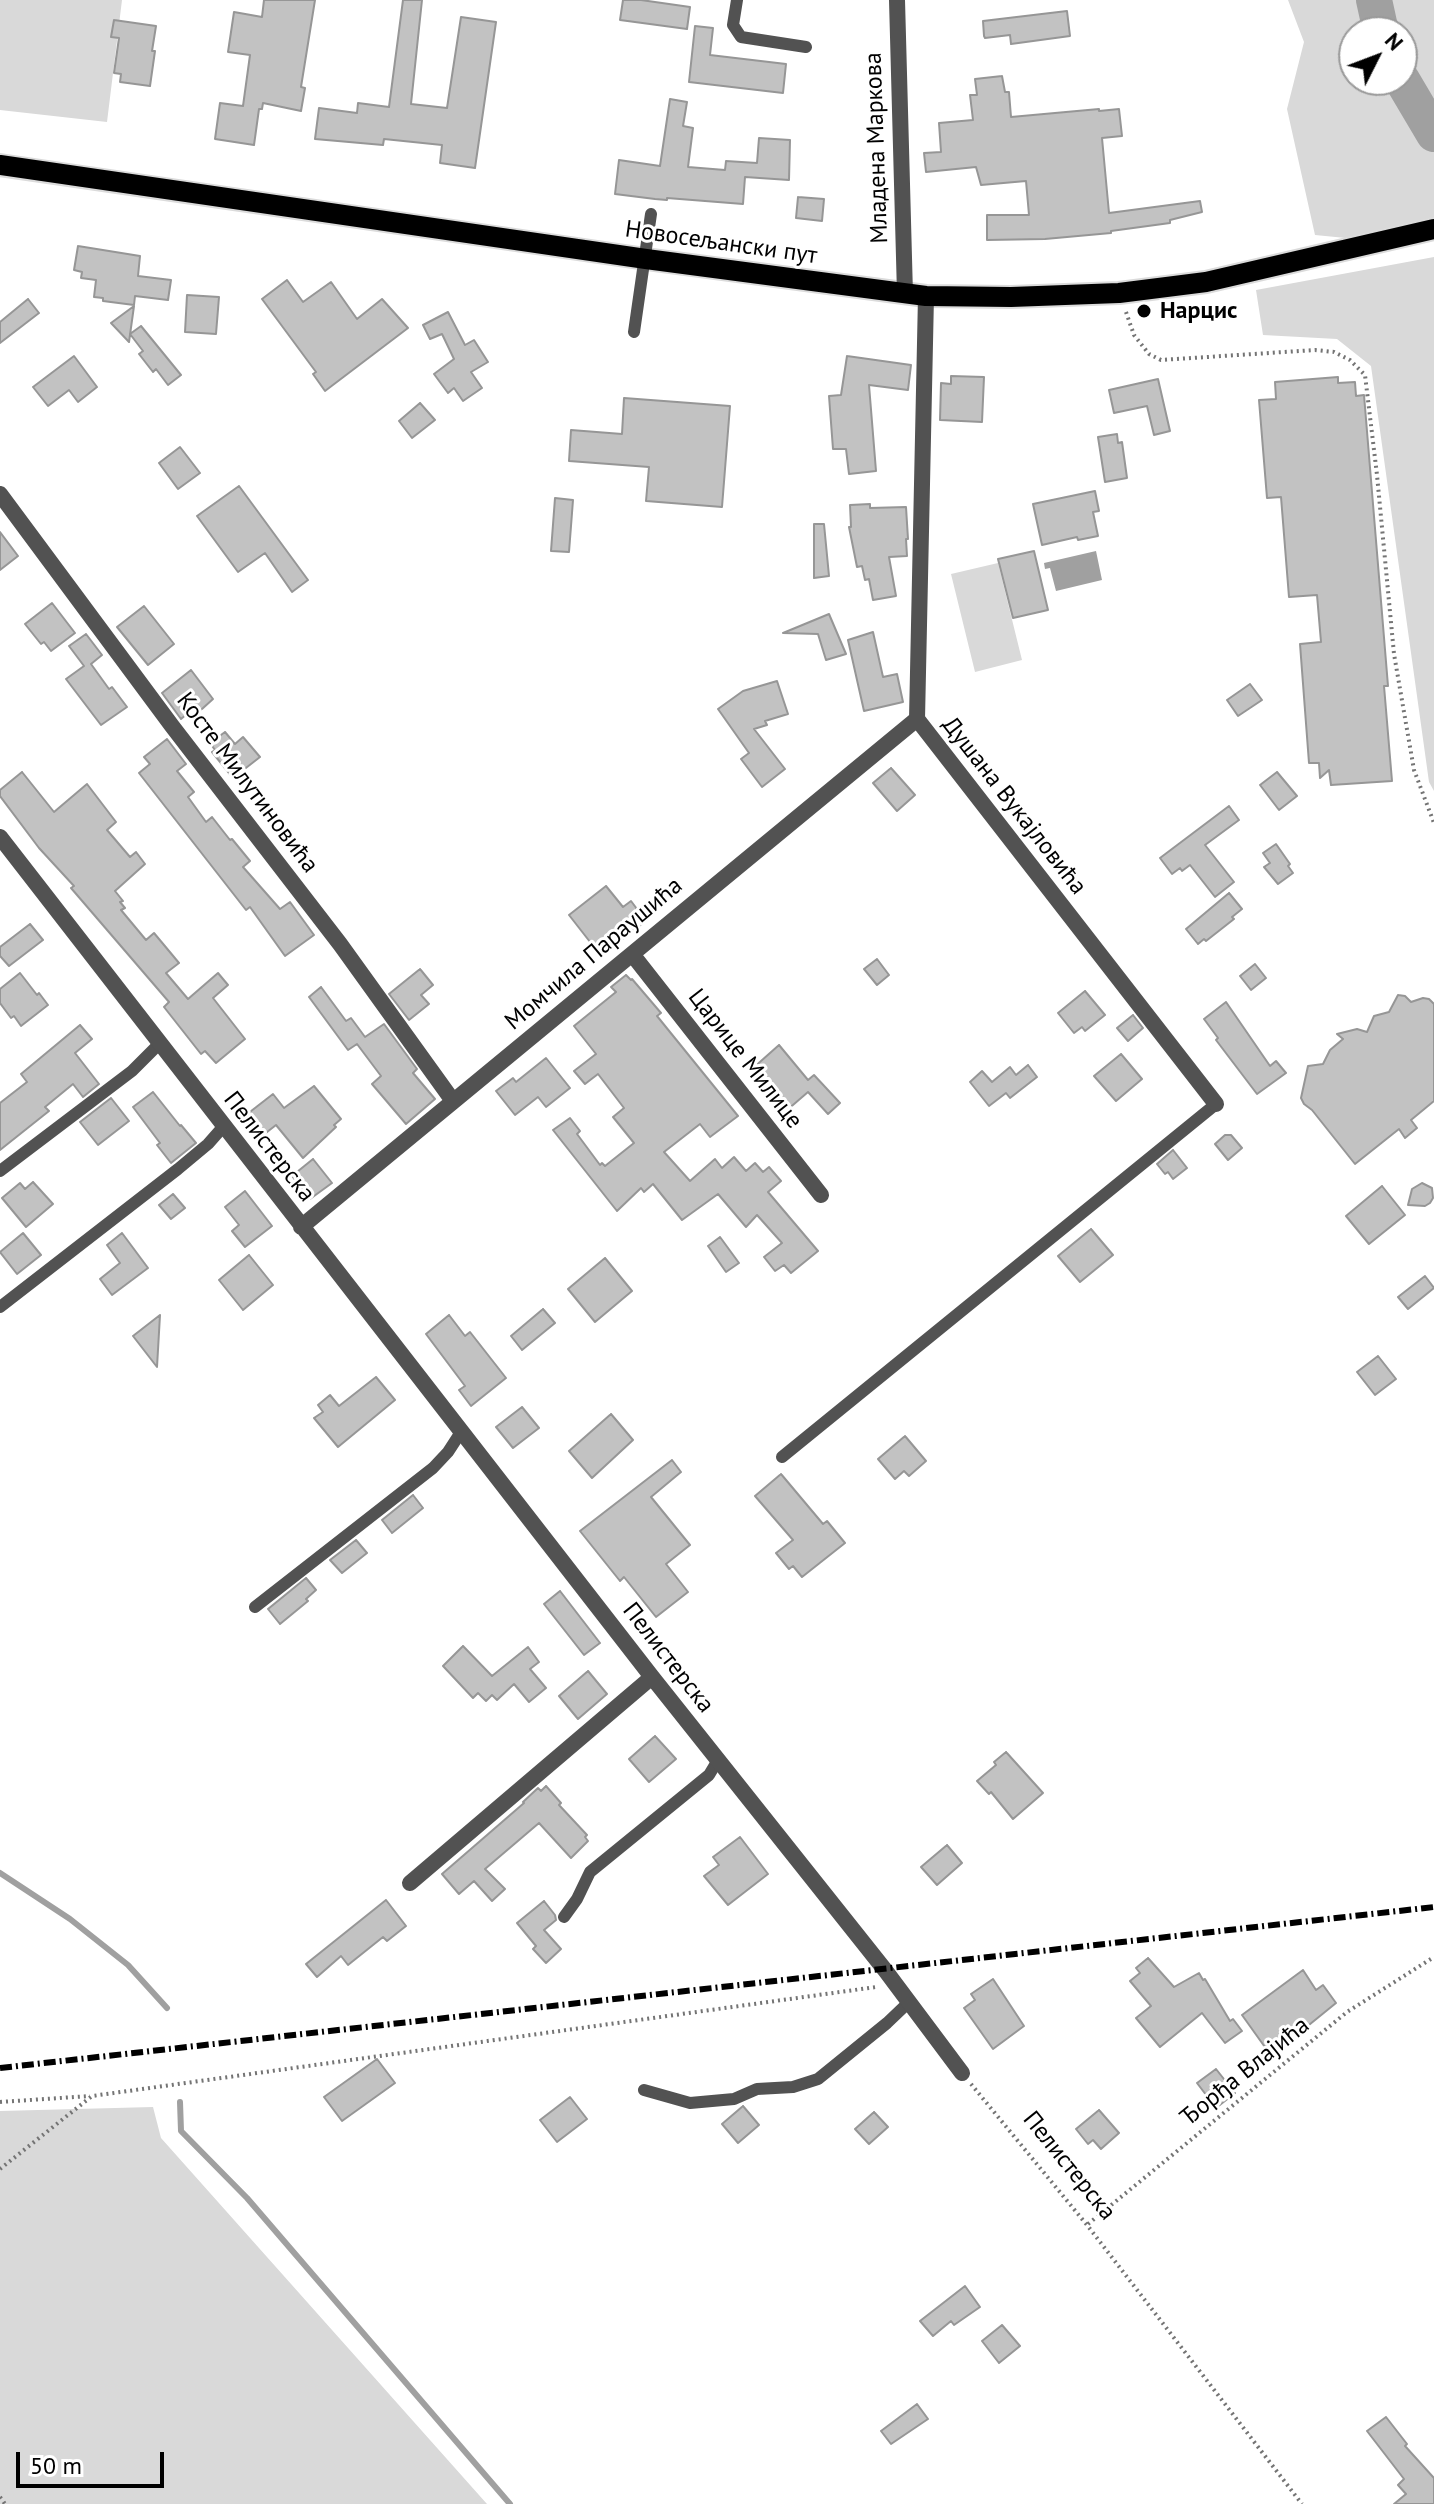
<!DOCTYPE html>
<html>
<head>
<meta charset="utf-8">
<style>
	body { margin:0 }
	#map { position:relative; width:1434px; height:2504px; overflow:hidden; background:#fff; font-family:"PT Sans",sans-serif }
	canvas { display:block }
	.north { position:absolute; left:1338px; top:16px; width:80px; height:80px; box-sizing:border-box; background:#fff; border:2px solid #999; border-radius:50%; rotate:48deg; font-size:22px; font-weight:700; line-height:32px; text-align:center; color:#000 }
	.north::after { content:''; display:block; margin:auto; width:28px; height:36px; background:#000; clip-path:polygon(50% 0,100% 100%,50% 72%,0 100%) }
	.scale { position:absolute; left:16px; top:2452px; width:148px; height:36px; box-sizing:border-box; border:4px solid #000; border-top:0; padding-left:10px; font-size:24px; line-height:28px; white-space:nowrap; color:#000; -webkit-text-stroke:6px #fff; paint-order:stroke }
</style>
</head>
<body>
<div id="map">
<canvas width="1434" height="2504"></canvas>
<div class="north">N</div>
<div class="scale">50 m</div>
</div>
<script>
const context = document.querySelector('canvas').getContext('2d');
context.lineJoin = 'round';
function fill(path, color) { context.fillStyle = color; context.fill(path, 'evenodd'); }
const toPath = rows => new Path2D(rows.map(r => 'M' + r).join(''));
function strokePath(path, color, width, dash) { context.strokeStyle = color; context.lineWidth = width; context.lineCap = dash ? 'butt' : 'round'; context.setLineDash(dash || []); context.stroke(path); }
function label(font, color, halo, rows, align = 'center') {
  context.font = font + ' "PT Sans",sans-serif'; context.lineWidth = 6; context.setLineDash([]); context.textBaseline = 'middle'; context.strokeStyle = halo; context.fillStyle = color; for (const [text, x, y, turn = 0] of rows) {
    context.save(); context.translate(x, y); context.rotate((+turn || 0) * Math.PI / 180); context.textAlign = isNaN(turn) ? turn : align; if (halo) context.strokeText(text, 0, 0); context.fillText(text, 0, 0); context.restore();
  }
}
const green = toPath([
	[0,0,122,0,107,122,0,110],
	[1288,0,1434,0,1434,219,1356,239,1315,235,1287,109,1304,42],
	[1354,32,1402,32,1402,80,1354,80],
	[1434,257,1434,791,1429,782,1371,366,1337,339,1263,335,1256,290],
	[998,563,1022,660,975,672,951,574],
	[153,2107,161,2138,487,2504,0,2504,0,2111]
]);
const water = toPath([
	[1096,551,1102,580,1056,591,1050,568,1045,569,1044,563]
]);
const stream = toPath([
	[0,1873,70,1919,128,1965,167,2008],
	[180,2102,181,2131,247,2198,510,2504]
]);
const river = toPath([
	[1374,0,1381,32],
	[1402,80,1434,134]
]);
const building = toPath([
	[264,0,315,0,301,87,305,88,301,111,263,103,262,109,259,109,254,145,215,139,220,103,243,106,250,55,228,52,234,12,262,17,264,0],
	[403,0,422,0,411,104,447,108,461,17,496,22,475,168,440,163,442,145,384,139,383,145,315,139,319,108,357,113,358,103,389,107,403,0],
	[623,0,641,0,690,7,687,29,620,20,623,0],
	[1067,11,1070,36,1011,44,1010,35,985,38,984,36,983,21,1067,11],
	[114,20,156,26,152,51,155,51,150,86,120,82,121,74,114,73,119,38,111,37,114,20],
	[695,26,713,28,710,55,786,64,783,93,689,82,695,26],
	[1002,76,1005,92,1009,92,1011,117,1099,109,1099,111,1119,109,1122,136,1102,138,1109,213,1200,201,1202,212,1170,220,1170,223,1111,231,1111,233,1045,239,987,240,987,215,1029,215,1026,181,981,185,976,167,926,172,924,153,941,152,939,123,973,120,970,95,977,95,975,79,1002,76],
	[670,99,687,102,683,126,693,128,688,167,725,170,726,161,757,163,759,138,790,140,789,180,745,177,743,204,667,198,667,200,655,199,615,194,619,160,660,166,670,99],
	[798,197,824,199,822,221,796,218,798,197],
	[78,246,140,256,138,276,171,280,168,300,135,296,134,305,103,301,103,298,94,297,96,280,81,278,82,272,74,270,78,246],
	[287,280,303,302,331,282,357,319,382,299,408,328,325,391,313,374,316,372,262,299,287,280],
	[187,295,219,297,216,334,185,332,187,295],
	[28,299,39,313,0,343,0,322,28,299],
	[134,306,129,342,111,323,134,306],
	[448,312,465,345,474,340,488,362,471,372,482,388,463,401,454,388,448,393,434,374,454,359,442,334,430,339,423,325,448,312],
	[141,326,181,375,168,385,156,369,153,372,139,354,143,351,130,334,141,326],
	[74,356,97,387,78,402,69,390,48,406,33,387,74,356],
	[847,356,911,365,908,390,869,385,876,471,849,474,846,449,833,449,829,396,841,395,847,356],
	[951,376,984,377,982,422,940,420,941,383,951,384,951,376],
	[1338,377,1338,383,1355,382,1356,396,1364,395,1388,686,1384,686,1392,781,1331,785,1329,770,1320,778,1319,763,1309,763,1300,644,1321,642,1317,595,1289,597,1281,497,1267,498,1259,400,1276,399,1275,382,1338,377],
	[1158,379,1170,431,1154,435,1147,406,1114,413,1109,390,1158,379],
	[624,398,730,406,722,507,646,501,649,467,569,461,571,430,622,434,624,398],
	[420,403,435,420,412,438,399,421,420,403],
	[1117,434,1118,443,1122,442,1127,478,1105,482,1098,437,1117,434],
	[180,447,200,473,178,489,159,463,180,447],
	[239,486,308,580,292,592,265,553,238,572,197,516,239,486],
	[1095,491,1099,511,1093,512,1098,536,1078,540,1077,537,1042,545,1033,504,1095,491],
	[555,498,573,500,569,552,551,551,555,498],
	[870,504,870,508,906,507,908,539,906,539,907,556,889,557,896,596,873,600,869,579,865,580,862,566,857,567,849,527,851,527,850,505,870,504],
	[814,524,824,524,829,576,814,578,814,524],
	[0,532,18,556,0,570,0,532],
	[1034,551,1048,610,1013,618,998,559,1034,551],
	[52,603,75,633,51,651,44,642,41,644,25,624,52,603],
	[144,606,174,644,148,665,117,627,144,606],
	[829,614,846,654,826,660,818,634,783,633,829,614],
	[873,632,883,677,897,674,903,702,864,711,848,640,873,632],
	[86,634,102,655,91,664,109,689,112,687,127,707,101,725,66,679,84,666,69,646,86,634],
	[191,670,213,699,202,709,197,712,194,708,181,719,162,693,191,670],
	[777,681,788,714,765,721,767,725,754,729,785,769,762,787,741,759,749,753,718,709,743,691,777,681],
	[1250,684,1262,700,1238,716,1227,700,1250,684],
	[225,732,235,744,243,737,260,757,233,778,212,752,215,750,210,743,225,732],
	[167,739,186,764,177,771,194,792,188,797,206,822,212,817,230,840,232,839,250,861,243,867,280,909,290,902,314,935,285,956,250,907,246,910,139,773,150,764,144,757,167,739],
	[891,768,915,795,897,811,873,783,891,768],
	[22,772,54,812,87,784,116,822,107,830,130,857,136,852,145,864,115,891,123,901,120,902,125,908,121,910,146,940,154,933,179,963,166,973,188,999,218,973,228,985,213,998,245,1039,216,1063,205,1051,201,1054,164,1007,169,1002,71,888,74,886,39,848,0,796,0,790,22,772],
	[1277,772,1297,796,1279,810,1260,785,1277,772],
	[1229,806,1239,820,1205,845,1234,882,1215,897,1190,865,1182,871,1180,868,1172,874,1160,858,1229,806],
	[1276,844,1290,864,1288,866,1293,873,1278,884,1264,867,1270,863,1263,853,1276,844],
	[606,886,623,907,631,901,646,921,601,956,569,915,606,886],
	[1229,893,1242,909,1232,917,1234,919,1206,941,1204,939,1198,944,1186,929,1229,893],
	[30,924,43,940,9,966,0,956,0,947,30,924],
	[877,959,889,975,877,985,864,969,877,959],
	[1255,964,1266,978,1251,990,1240,976,1255,964],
	[420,969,433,985,421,995,429,1004,409,1020,389,994,420,969],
	[20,973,37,995,39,993,48,1005,21,1026,14,1016,11,1018,0,1003,0,989,20,973],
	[626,975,631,980,632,979,661,1013,657,1016,738,1116,710,1137,700,1124,664,1152,690,1181,715,1159,722,1168,734,1157,746,1171,755,1163,763,1172,769,1167,781,1181,768,1192,818,1251,791,1273,784,1265,775,1271,764,1257,782,1243,757,1215,746,1227,718,1194,682,1220,653,1184,644,1192,641,1188,617,1211,553,1130,570,1118,580,1131,577,1134,600,1165,602,1163,605,1166,634,1143,613,1117,624,1108,598,1074,585,1084,574,1071,596,1054,574,1026,616,992,611,987,626,975],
	[321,987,346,1021,351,1018,365,1037,384,1024,417,1069,413,1073,435,1099,406,1124,372,1084,381,1076,357,1044,348,1050,309,997,321,987],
	[1085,991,1105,1015,1085,1031,1082,1027,1074,1033,1058,1013,1085,991],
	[1398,995,1405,996,1411,1002,1423,998,1429,999,1434,1004,1434,1101,1411,1120,1417,1128,1405,1138,1399,1129,1355,1164,1312,1110,1304,1104,1301,1098,1308,1066,1323,1064,1330,1050,1343,1039,1337,1034,1357,1029,1367,1032,1374,1016,1389,1012,1398,995],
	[1226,1002,1270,1066,1276,1061,1286,1073,1257,1094,1216,1040,1218,1038,1204,1019,1226,1002],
	[1133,1015,1143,1028,1128,1041,1117,1028,1133,1015],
	[80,1025,92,1039,75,1053,99,1084,83,1097,73,1084,45,1107,49,1111,0,1150,0,1103,27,1082,21,1074,80,1025],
	[779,1045,808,1080,814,1075,840,1103,828,1114,808,1092,786,1111,752,1069,779,1045],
	[1121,1054,1142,1079,1116,1101,1094,1076,1121,1054],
	[546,1058,570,1088,546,1107,538,1097,515,1115,496,1091,513,1078,516,1082,546,1058],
	[1028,1065,1037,1077,1010,1098,1006,1093,989,1106,970,1082,982,1071,992,1082,1010,1067,1016,1075,1028,1065],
	[314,1086,341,1119,334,1125,336,1127,303,1158,276,1125,262,1136,246,1115,273,1094,284,1108,314,1086],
	[153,1092,180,1126,181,1125,196,1143,171,1163,157,1145,160,1143,133,1107,153,1092],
	[111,1098,129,1121,98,1145,80,1122,111,1098],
	[1225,1135,1231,1135,1242,1148,1228,1160,1215,1144,1225,1135],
	[1173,1150,1187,1168,1173,1179,1168,1172,1165,1174,1157,1164,1173,1150],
	[313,1159,332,1183,310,1199,292,1176,313,1159],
	[33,1182,53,1204,26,1227,2,1198,20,1183,25,1189,33,1182],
	[1422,1183,1432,1188,1433,1198,1430,1203,1425,1206,1408,1205,1412,1189,1422,1183],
	[1382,1186,1405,1215,1369,1244,1346,1216,1382,1186],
	[245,1191,272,1226,245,1247,232,1231,239,1225,225,1207,245,1191],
	[173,1194,185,1208,171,1219,159,1205,173,1194],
	[1091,1229,1113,1255,1080,1282,1058,1256,1091,1229],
	[23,1233,41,1255,17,1274,0,1252,23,1233],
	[122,1233,148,1268,112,1295,100,1279,120,1263,107,1245,122,1233],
	[720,1237,739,1263,726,1272,708,1246,720,1237],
	[249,1255,273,1285,243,1310,219,1280,249,1255],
	[605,1258,632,1291,595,1322,568,1289,605,1258],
	[1425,1276,1434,1288,1408,1309,1398,1297,1425,1276],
	[543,1309,555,1323,522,1350,511,1336,543,1309],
	[160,1315,157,1367,133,1336,160,1315],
	[449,1315,465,1336,470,1332,506,1378,471,1406,459,1390,465,1386,426,1334,449,1315],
	[1378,1356,1396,1379,1375,1395,1357,1372,1378,1356],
	[376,1377,395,1400,338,1447,314,1418,323,1412,318,1405,330,1395,339,1406,376,1377],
	[522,1407,539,1428,513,1448,496,1427,522,1407],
	[611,1414,633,1440,592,1478,569,1451,611,1414],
	[905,1436,926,1461,909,1476,904,1471,895,1479,878,1459,905,1436],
	[672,1460,681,1472,651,1497,690,1545,666,1564,688,1592,656,1617,624,1577,620,1581,580,1531,672,1460],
	[781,1474,823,1524,827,1521,845,1543,802,1577,793,1566,789,1569,776,1553,793,1540,755,1496,781,1474],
	[413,1495,423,1508,392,1533,382,1520,413,1495],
	[356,1540,367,1553,342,1573,330,1560,356,1540],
	[306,1578,316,1590,306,1599,308,1601,280,1624,268,1609,306,1578],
	[560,1591,600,1643,584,1655,544,1604,560,1591],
	[463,1646,492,1676,528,1647,539,1662,530,1669,546,1688,529,1702,514,1684,497,1700,492,1695,486,1701,478,1693,473,1698,443,1666,463,1646],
	[588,1671,607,1694,578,1719,559,1696,588,1671],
	[655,1736,676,1759,649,1782,629,1759,655,1736],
	[1006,1752,1043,1793,1013,1819,991,1792,989,1794,977,1781,996,1765,994,1762,1006,1752],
	[546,1786,561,1803,559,1805,587,1835,585,1837,588,1841,571,1858,539,1823,485,1869,505,1889,492,1901,474,1881,459,1894,442,1874,524,1803,523,1802,538,1788,541,1791,546,1786],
	[740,1837,768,1874,728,1905,704,1876,719,1865,713,1857,740,1837],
	[947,1845,962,1863,937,1885,921,1867,947,1845],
	[386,1900,406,1926,387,1941,383,1937,348,1965,341,1956,317,1977,306,1964,386,1900],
	[544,1901,555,1915,556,1920,544,1930,561,1949,546,1963,533,1949,536,1946,517,1923,544,1901],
	[1148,1958,1174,1987,1199,1973,1203,1980,1205,1979,1230,2021,1233,2019,1242,2031,1225,2043,1202,2013,1160,2047,1136,2018,1151,2006,1130,1981,1140,1973,1136,1968,1148,1958],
	[1303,1970,1316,1990,1323,1985,1336,2003,1304,2029,1301,2025,1267,2050,1242,2015,1303,1970],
	[993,1979,1024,2026,993,2049,964,2008,975,2000,971,1994,993,1979],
	[377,2059,395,2083,342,2121,324,2097,377,2059],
	[1216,2069,1235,2093,1216,2108,1197,2083,1216,2069],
	[570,2097,587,2119,557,2142,540,2120,570,2097],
	[743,2106,759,2125,738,2143,722,2124,743,2106],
	[1099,2110,1119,2133,1101,2149,1093,2140,1088,2144,1076,2129,1099,2110],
	[874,2112,888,2127,869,2144,855,2129,874,2112],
	[965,2286,980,2307,954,2325,951,2321,933,2336,920,2321,965,2286],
	[1002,2325,1020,2346,999,2363,982,2341,1002,2325],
	[917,2404,928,2419,891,2444,881,2431,917,2404],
	[1386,2417,1407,2444,1405,2446,1434,2478,1434,2504,1394,2504,1406,2494,1398,2485,1404,2479,1367,2431,1386,2417]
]);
const path = toPath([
	[1126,312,1134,335,1149,354,1161,360,1315,350,1334,352,1350,360,1365,375,1377,475,1394,654,1414,770,1434,823],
	[971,2084,1087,2225,1302,2504],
	[0,2102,90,2096],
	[0,2169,92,2096,876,1987],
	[1088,2224,1347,2012,1434,1957],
	[0,2497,5,2504]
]);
const lane = toPath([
	[737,0,733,25,741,37,806,47],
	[634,332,651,214],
	[0,1171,132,1071,159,1044],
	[0,1307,178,1169,208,1144,223,1127],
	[782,1457,1216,1104],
	[255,1607,433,1468,448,1452,461,1432],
	[564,1917,577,1899,590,1872,709,1775,718,1760],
	[644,2090,690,2103,734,2099,757,2089,793,2087,818,2079,887,2023,909,2002]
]);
const street = toPath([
	[897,0,905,294],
	[926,296,917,719,1216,1104],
	[0,494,172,726,340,944,453,1101],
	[0,837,652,1677,885,1970,962,2073],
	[632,954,821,1195],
	[301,1227,917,719],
	[410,1883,652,1677]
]);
const primary = toPath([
	[0,165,646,259,926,296,1011,297,1119,293,1206,282,1434,229]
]);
const rail = toPath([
	[0,2068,1434,1907]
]);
const markers = [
	[1144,311,8,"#000"]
];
const streetNames = [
	["Младена Маркова",877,148,-92],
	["Новосељански пут",721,243,8],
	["Косте Милутиновића",247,783,53],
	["Душана Вукајловића",1014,806,52],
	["Момчила Параушића",594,954,-40],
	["Царице Милице",745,1059,52],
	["Пелистерска",269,1147,52],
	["Пелистерска",668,1658,52],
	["Ђорђа Влајића",1245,2072,-39],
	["Пелистерска",1069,2166,51]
];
const poiNames = [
	["Нарцис",1160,311]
];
fill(green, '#d9d9d9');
fill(water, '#a0a0a0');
strokePath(stream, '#a0a0a0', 6);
strokePath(river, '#a0a0a0', 36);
fill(building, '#c2c2c2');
strokePath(building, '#969696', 2);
strokePath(primary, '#dbdbdb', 24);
strokePath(path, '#747474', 4, [2, 4]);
strokePath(lane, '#525252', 12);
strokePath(street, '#525252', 16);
strokePath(primary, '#000', 20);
strokePath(rail, '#000', 6, [12, 4, 2, 4]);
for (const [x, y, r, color] of markers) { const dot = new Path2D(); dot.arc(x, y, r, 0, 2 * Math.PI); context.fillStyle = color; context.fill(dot); strokePath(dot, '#fff', 3); }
label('24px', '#000', '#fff', streetNames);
label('bold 24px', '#000', '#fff', poiNames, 'left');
</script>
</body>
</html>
